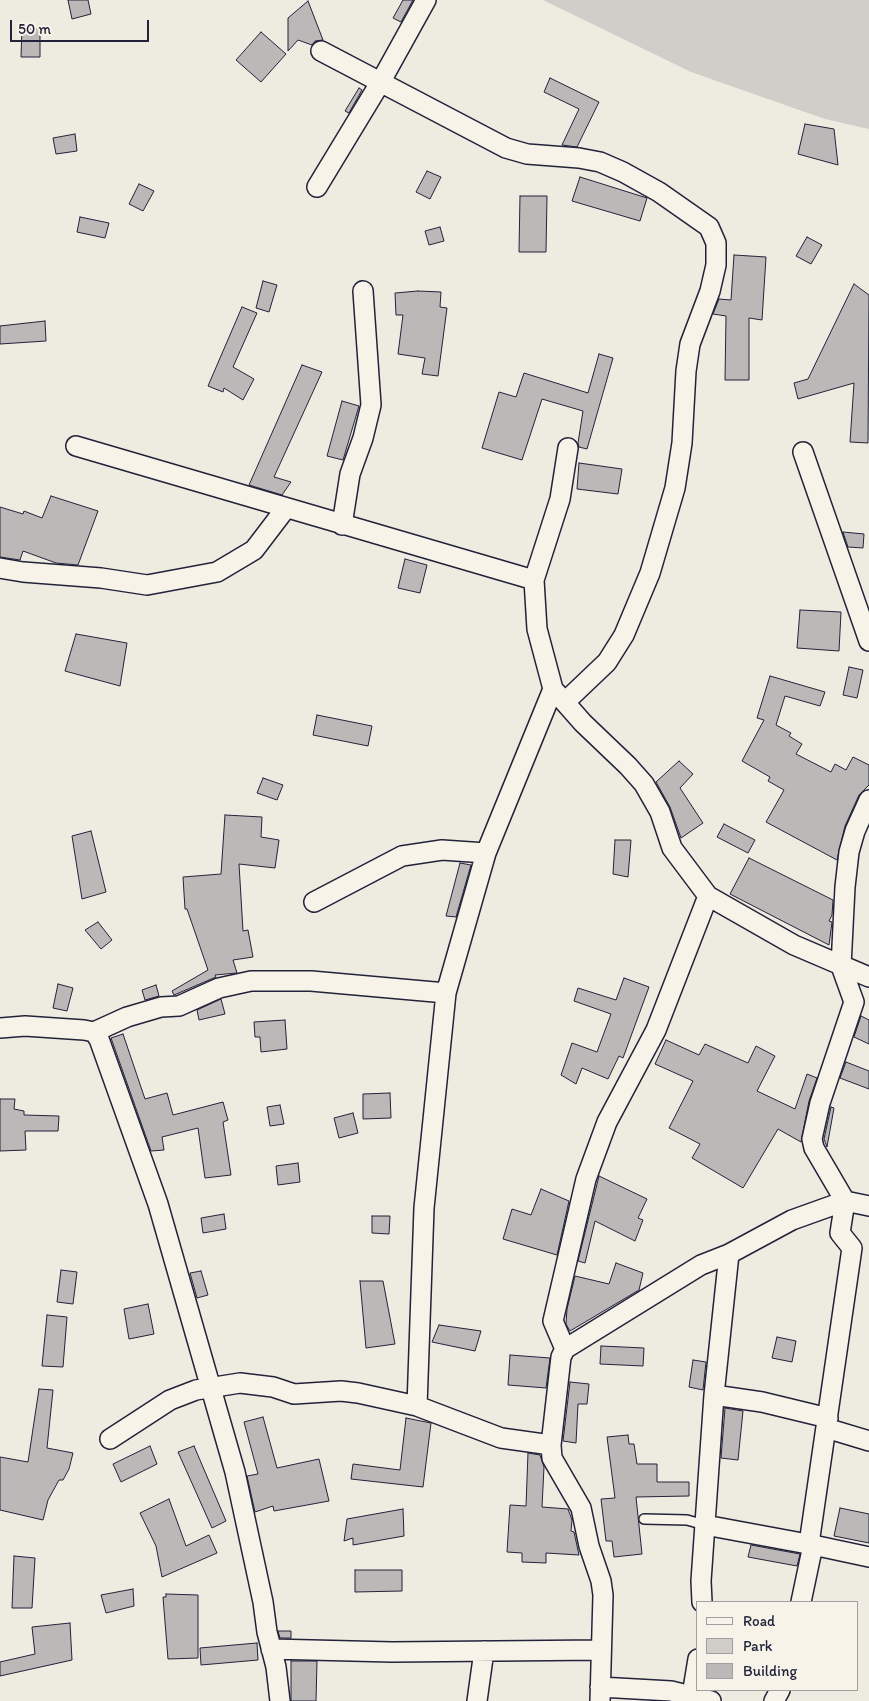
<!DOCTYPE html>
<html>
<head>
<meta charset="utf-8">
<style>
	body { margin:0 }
	#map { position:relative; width:869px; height:1701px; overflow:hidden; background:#eeebe1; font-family:Itim,sans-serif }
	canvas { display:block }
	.legend { position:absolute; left:696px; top:1601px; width:162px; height:90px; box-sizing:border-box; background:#f7f3e8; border:1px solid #a29fa3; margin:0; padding:6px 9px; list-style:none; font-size:15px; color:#22223b }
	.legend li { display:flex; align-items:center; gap:10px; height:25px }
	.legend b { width:25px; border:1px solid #a29fa3 }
	.scale { position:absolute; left:10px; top:20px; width:139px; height:22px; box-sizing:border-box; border:2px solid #22223b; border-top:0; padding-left:6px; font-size:15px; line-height:18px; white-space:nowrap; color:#22223b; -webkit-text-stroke:4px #f7f3e8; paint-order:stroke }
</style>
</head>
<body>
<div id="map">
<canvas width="869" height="1701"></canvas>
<ul class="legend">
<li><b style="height:6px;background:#f7f3e8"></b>Road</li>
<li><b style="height:14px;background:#d1cdc9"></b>Park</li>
<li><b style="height:14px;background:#bbb8b7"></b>Building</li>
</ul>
<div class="scale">50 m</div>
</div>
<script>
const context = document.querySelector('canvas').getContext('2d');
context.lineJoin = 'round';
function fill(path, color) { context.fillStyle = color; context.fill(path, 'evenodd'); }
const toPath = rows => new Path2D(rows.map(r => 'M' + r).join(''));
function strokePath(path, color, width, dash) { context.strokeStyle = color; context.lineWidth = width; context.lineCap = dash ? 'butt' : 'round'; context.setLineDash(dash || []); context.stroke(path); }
const green = toPath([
	[543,0,869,0,869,129,825,119,691,72]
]);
const building = toPath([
	[68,0,88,0,91,14,72,19,68,0],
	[403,0,413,0,401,22,393,18,403,0],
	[308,1,323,40,315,41,312,45,298,40,288,51,288,18,308,1],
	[22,29,40,29,40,57,21,57,22,29],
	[261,32,286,54,261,82,236,60,261,32],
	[550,78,599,102,577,147,562,145,579,109,544,92,550,78],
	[359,88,362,90,349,113,345,111,359,88],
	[805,124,834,129,838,165,798,154,805,124],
	[75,134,77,151,56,154,53,138,75,134],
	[427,171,441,177,430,199,416,192,427,171],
	[580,177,647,198,640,221,572,201,580,177],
	[139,184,154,191,143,211,129,204,139,184],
	[520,196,547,196,546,252,519,252,520,196],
	[80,217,109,223,105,238,77,232,80,217],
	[440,227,444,241,429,245,425,231,440,227],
	[807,237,822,245,811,264,796,256,807,237],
	[734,255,766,257,762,320,749,318,749,380,725,380,726,316,713,314,719,299,731,300,734,255],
	[263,281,277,285,269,312,256,308,263,281],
	[854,284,869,295,868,443,850,442,854,383,798,399,794,383,808,379,854,284],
	[418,291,441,292,440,307,447,308,438,376,422,374,425,358,398,354,403,315,396,315,395,293,418,291],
	[242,307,257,313,233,367,254,379,243,400,224,388,223,392,208,386,242,307],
	[45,321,46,341,0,344,0,326,45,321],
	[599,354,613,358,587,449,579,447,578,443,583,411,542,399,522,460,482,448,499,392,516,397,524,373,588,393,599,354],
	[302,365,322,372,274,477,291,482,282,495,249,485,302,365],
	[342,401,359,406,343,460,327,456,342,401],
	[579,463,622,469,618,494,577,489,579,463],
	[51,496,98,511,78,565,56,563,23,551,20,560,0,557,0,507,23,514,24,511,42,518,51,496],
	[843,532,864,534,863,548,848,547,843,532],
	[405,559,427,565,420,593,398,588,405,559],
	[800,610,841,612,839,651,797,648,800,610],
	[76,634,127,643,120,686,65,671,76,634],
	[849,667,863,670,857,698,843,695,849,667],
	[770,676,825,692,820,706,785,696,776,725,791,733,789,736,802,744,796,754,831,772,835,764,846,770,853,757,869,765,869,785,859,795,845,826,837,860,766,822,784,790,768,781,770,777,742,761,764,720,757,718,770,676],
	[317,715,372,726,368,746,313,735,317,715],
	[679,761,693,774,680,788,703,823,681,838,670,807,656,782,679,761],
	[263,778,283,785,277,800,257,793,263,778],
	[225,815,262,817,261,837,279,840,275,868,239,864,243,931,248,930,253,957,233,960,237,973,215,975,216,977,174,995,172,991,208,970,187,909,185,909,183,877,221,874,225,815],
	[724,824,755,840,748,853,717,837,724,824],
	[91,831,106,892,82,899,72,836,91,831],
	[615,840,631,840,628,877,613,874,615,840],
	[749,858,833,900,832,915,829,921,832,922,829,945,730,894,749,858],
	[460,863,471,865,456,917,446,916,460,863],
	[98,922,112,940,101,949,85,930,98,922],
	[624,978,649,987,623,1058,619,1056,608,1079,582,1068,576,1084,561,1075,572,1043,597,1052,611,1014,574,1001,578,988,616,1000,624,978],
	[58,984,73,988,67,1011,53,1008,58,984],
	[156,985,159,996,145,1000,142,990,156,985],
	[221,999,225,1014,199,1020,197,1010,221,999],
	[861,1016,869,1020,869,1044,854,1037,861,1016],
	[285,1020,287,1049,261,1052,260,1037,255,1037,254,1022,285,1020],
	[123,1034,145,1099,167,1093,173,1115,223,1102,228,1120,223,1122,231,1175,205,1178,198,1128,162,1137,164,1150,151,1151,111,1038,123,1034],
	[666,1040,699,1055,705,1044,748,1063,756,1046,775,1056,757,1091,795,1109,807,1074,817,1078,809,1101,801,1142,778,1129,743,1188,692,1158,700,1144,669,1128,693,1081,655,1064,666,1040],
	[846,1062,869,1071,869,1089,840,1078,846,1062],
	[390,1093,391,1118,363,1119,363,1094,390,1093],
	[0,1099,15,1099,14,1109,24,1111,24,1115,59,1116,58,1131,25,1131,26,1150,0,1151,0,1099],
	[280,1105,284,1124,270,1126,267,1107,280,1105],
	[831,1107,834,1108,827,1147,824,1139,831,1107],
	[353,1113,358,1133,339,1138,334,1118,353,1113],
	[298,1163,300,1182,278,1185,276,1166,298,1163],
	[599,1176,647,1199,638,1218,643,1220,635,1241,595,1221,585,1263,578,1261,599,1176],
	[541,1189,569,1201,557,1255,503,1239,512,1209,531,1215,541,1189],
	[224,1214,226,1229,203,1233,201,1218,224,1214],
	[372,1216,390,1216,389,1234,372,1233,372,1216],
	[616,1263,643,1273,639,1290,570,1331,566,1324,567,1309,575,1276,609,1284,616,1263],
	[61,1270,77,1272,73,1304,57,1302,61,1270],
	[201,1271,208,1295,197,1298,190,1273,201,1271],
	[360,1281,383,1281,395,1344,366,1348,360,1281],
	[148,1304,154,1334,129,1339,124,1309,148,1304],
	[47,1315,67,1317,63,1367,42,1366,47,1315],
	[439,1325,481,1331,475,1351,432,1342,439,1325],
	[777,1337,796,1341,792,1362,772,1358,777,1337],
	[601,1346,644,1348,643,1366,600,1364,601,1346],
	[510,1355,550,1358,546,1388,508,1385,510,1355],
	[693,1360,706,1362,703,1390,689,1387,693,1360],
	[570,1382,589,1384,587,1404,578,1404,576,1443,563,1441,570,1382],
	[39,1389,53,1390,47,1448,73,1453,69,1469,63,1480,59,1480,48,1500,43,1520,0,1510,0,1457,28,1462,39,1389],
	[725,1408,743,1411,738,1460,721,1458,725,1408],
	[263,1417,277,1468,319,1459,329,1501,274,1511,273,1506,255,1512,247,1476,258,1474,244,1422,263,1417],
	[406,1418,431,1423,423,1487,351,1479,353,1464,400,1470,406,1418],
	[628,1435,629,1444,634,1444,637,1464,657,1464,657,1482,689,1482,689,1496,636,1497,642,1554,614,1557,612,1541,606,1541,601,1499,615,1498,607,1437,628,1435],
	[150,1446,157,1464,121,1482,113,1464,150,1446],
	[194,1446,226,1521,212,1528,178,1452,194,1446],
	[528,1453,540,1455,544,1467,542,1507,568,1509,572,1520,571,1531,574,1532,579,1555,546,1553,546,1563,522,1562,522,1553,507,1552,510,1505,526,1506,528,1453],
	[169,1499,186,1546,209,1535,217,1553,162,1577,156,1546,140,1513,169,1499],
	[840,1508,869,1514,869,1543,834,1536,840,1508],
	[403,1509,404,1536,353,1545,353,1538,344,1541,347,1519,403,1509],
	[751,1545,800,1554,797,1566,748,1557,751,1545],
	[14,1556,35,1558,32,1608,12,1608,14,1556],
	[355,1570,402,1570,402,1591,355,1592,355,1570],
	[133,1589,134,1606,106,1613,101,1595,133,1589],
	[166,1594,198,1595,198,1658,168,1659,163,1597,166,1597,166,1594],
	[70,1623,72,1660,0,1676,0,1662,35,1654,32,1627,70,1623],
	[278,1631,291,1631,291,1638,280,1638,278,1631],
	[257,1643,258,1660,201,1665,200,1648,257,1643],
	[291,1661,317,1661,316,1701,291,1701,291,1661]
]);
const lane = toPath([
	[644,1519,687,1520,705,1525]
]);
const street = toPath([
	[321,51,506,148,527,154,579,158,600,162,623,172,659,192,709,227,716,243,716,265,710,291,690,344,686,371,682,443,675,488,650,573,624,635,607,662,565,702],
	[317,187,380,83,426,0],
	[76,446,534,580],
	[568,448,560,499,534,580,537,629,553,689,583,723,628,766,644,784,660,812,672,848,708,896,794,945,869,977],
	[803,452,869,641],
	[342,525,350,474,363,438,371,405,363,291],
	[0,568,23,572,101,578,147,585,217,572,254,550,286,508],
	[869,800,855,831,849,852,845,887,841,966,854,1002,820,1103,812,1139,814,1148,845,1201,840,1233,852,1248,810,1537,813,1545,869,1557],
	[314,902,402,856,442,850,486,853],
	[0,1028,25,1026,84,1030,94,1032,99,1039,158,1204,235,1472,263,1602,267,1632,276,1667,280,1701],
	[94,1032,127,1017,161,1007,179,1006,219,988,251,981,311,981,446,993],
	[565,1349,553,1321,586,1179,607,1122,656,1030,708,896],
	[714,1395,762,1402,828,1418],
	[417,1406,424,1208,446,993,486,853,553,689],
	[826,1428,869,1441],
	[110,1439,170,1400,196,1390,240,1383,273,1387,294,1394,341,1391,358,1393,417,1406,501,1438,551,1445],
	[705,1525,813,1545,801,1602],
	[702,1602,701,1581,714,1395,729,1254],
	[271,1649,392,1652,600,1650],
	[600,1687,671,1691,711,1701],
	[692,1695,698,1659],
	[477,1701,484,1651],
	[600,1701,603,1595,601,1581,589,1546,581,1508,552,1458,551,1445,561,1357,565,1349,701,1265,729,1254,792,1220,845,1201,869,1206],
	[774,1701,780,1690]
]);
fill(green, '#d1cdc9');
fill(building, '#bbb8b7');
strokePath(building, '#22223b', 1);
strokePath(lane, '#22223b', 12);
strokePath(street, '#22223b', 22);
strokePath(lane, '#f7f3e8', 9);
strokePath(street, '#f7f3e8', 19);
</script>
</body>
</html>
